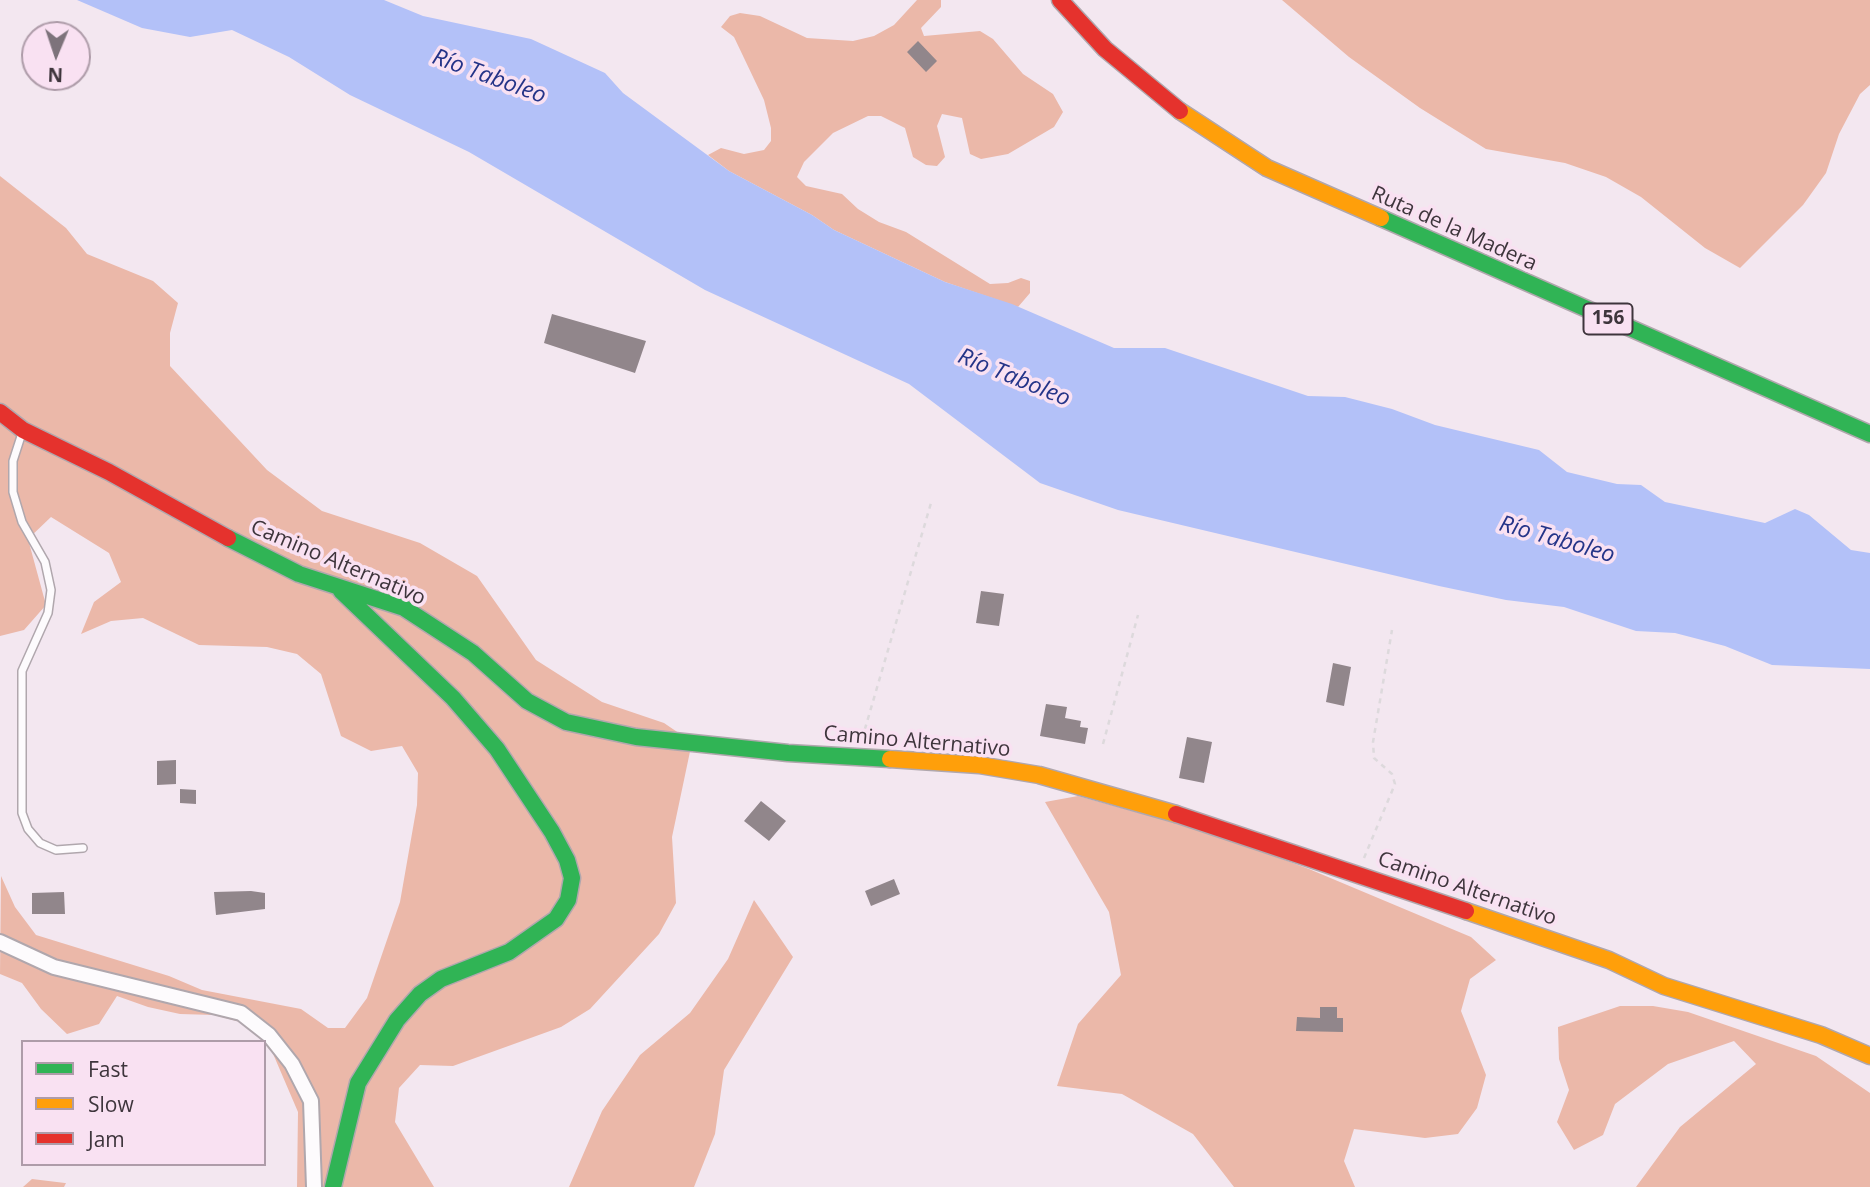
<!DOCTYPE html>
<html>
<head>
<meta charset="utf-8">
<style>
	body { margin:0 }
	#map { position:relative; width:1870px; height:1187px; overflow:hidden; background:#f3e7f0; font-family:"Open Sans",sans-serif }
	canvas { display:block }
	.legend { position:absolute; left:21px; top:1040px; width:245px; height:126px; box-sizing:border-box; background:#f9e1f2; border:2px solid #ae9ca9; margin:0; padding:9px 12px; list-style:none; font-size:21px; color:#3e353c }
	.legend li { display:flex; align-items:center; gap:14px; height:35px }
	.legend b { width:35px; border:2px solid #ae9ca9 }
	.north { position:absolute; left:21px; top:21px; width:70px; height:70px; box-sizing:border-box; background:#f9e1f2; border:2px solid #ae9ca9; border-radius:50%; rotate:182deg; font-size:19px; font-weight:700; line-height:28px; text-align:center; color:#3e353c }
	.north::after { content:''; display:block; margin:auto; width:24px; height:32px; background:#7d737b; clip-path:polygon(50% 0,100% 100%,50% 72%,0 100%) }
</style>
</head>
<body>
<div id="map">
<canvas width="1870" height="1187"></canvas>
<ul class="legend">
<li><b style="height:9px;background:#30b455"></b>Fast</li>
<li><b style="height:9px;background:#ff9f0a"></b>Slow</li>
<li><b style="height:9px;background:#e5322d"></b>Jam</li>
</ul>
<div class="north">N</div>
</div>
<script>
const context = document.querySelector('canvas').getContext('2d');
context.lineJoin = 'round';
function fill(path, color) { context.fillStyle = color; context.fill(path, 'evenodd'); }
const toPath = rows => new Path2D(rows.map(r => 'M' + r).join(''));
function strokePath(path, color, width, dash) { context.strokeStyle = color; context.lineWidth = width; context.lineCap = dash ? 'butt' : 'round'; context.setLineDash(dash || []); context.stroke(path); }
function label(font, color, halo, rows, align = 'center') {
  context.font = font + ' "Open Sans",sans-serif'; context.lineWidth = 7; context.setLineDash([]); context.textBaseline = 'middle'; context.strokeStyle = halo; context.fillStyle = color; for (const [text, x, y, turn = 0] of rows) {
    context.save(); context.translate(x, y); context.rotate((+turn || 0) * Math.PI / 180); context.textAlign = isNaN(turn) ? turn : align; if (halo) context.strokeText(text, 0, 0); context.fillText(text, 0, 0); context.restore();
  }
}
const forest = toPath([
	[917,0,941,0,941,7,921,28,924,36,980,31,993,39,1023,74,1053,94,1063,112,1054,127,1008,154,981,159,970,154,962,118,942,114,937,126,945,157,937,166,926,165,913,157,905,128,881,116,868,116,833,133,804,162,797,177,806,186,842,194,858,209,879,222,906,232,990,284,1008,283,1021,278,1030,281,1030,293,1018,307,945,282,834,230,812,215,729,171,708,155,721,148,744,154,764,150,771,141,771,128,764,100,734,37,721,27,730,16,740,13,760,16,807,38,853,41,874,36,894,25],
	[1282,0,1870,0,1870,85,1860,94,1839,134,1826,173,1803,205,1740,268,1705,248,1641,197,1606,177,1565,163,1486,149,1420,108,1349,57],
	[0,176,66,228,87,254,153,281,178,303,170,333,170,366,267,470,322,511,420,543,477,576,536,660,602,702,664,723,692,742,672,837,676,903,659,934,590,1009,561,1027,453,1066,420,1065,399,1088,395,1122,434,1187,297,1187,298,1112,271,1049,244,1023,214,1015,180,1014,148,1007,117,996,99,1024,67,1034,41,1009,22,983,0,974,1,876,15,907,36,935,169,976,202,990,301,1009,328,1028,345,1028,367,998,400,902,417,805,418,773,402,746,371,751,341,736,321,674,297,654,267,647,199,645,143,618,111,621,81,634,94,602,121,582,109,553,51,517,28,539,46,605,24,630,0,636],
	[1078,796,1212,833,1309,869,1471,937,1496,960,1470,979,1461,1011,1486,1075,1477,1108,1458,1134,1425,1138,1354,1129,1344,1161,1355,1187,1234,1187,1193,1134,1122,1094,1057,1086,1078,1024,1121,975,1109,912,1045,802],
	[754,900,793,957,724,1070,715,1134,694,1187,569,1187,602,1111,640,1055,690,1013,728,959],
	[1620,1006,1653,1006,1688,1012,1816,1056,1870,1093,1870,1187,1636,1187,1680,1127,1756,1064,1734,1041,1668,1064,1615,1104,1603,1135,1574,1150,1557,1122,1569,1090,1559,1059,1558,1027],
	[32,1179,65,1183,66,1183,64,1187,23,1187]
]);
const water = toPath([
	[77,0,384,0,423,16,531,39,605,73,623,93,729,171,812,215,834,230,945,282,1012,304,1114,348,1165,348,1308,396,1345,397,1392,409,1435,425,1539,450,1567,472,1617,484,1641,485,1665,502,1765,523,1795,509,1809,515,1851,550,1870,553,1870,669,1772,665,1725,646,1675,633,1636,631,1564,607,1506,600,1439,586,1118,510,1040,483,909,384,705,290,469,152,350,95,289,57,232,30,190,37,142,28]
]);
const building = toPath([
	[918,41,937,61,926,72,907,52],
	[552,314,646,341,635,373,544,343],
	[981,591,1004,594,999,626,976,623],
	[1333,663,1351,667,1344,706,1326,702],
	[1046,704,1067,707,1065,718,1081,721,1080,727,1088,728,1085,744,1040,736],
	[1187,737,1212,742,1204,783,1179,778],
	[176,760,176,784,157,785,157,761],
	[180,789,196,790,196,804,180,803],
	[761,801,786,821,769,841,744,821],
	[894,879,900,894,871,906,865,891],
	[251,891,265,893,265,909,216,915,214,892],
	[64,892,65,914,32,914,32,893],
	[1320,1007,1337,1007,1337,1018,1343,1018,1343,1032,1296,1031,1297,1017,1320,1018]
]);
const path = toPath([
	[862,739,931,503],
	[1103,744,1138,615],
	[1364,858,1395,784,1392,774,1374,758,1373,742,1392,630]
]);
const lane = toPath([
	[23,430,13,461,13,492,22,522,45,562,51,590,48,613,22,671,22,813,28,829,40,843,56,850,83,848]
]);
const street = toPath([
	[0,942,54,967,241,1013,269,1035,292,1064,311,1101,314,1187]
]);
const fast = toPath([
	[1381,218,1870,434],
	[228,538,299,574,404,608,473,653,527,701,566,722,636,737,788,753,890,759],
	[333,1187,358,1083,397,1020,420,994,441,979,509,952,556,919,568,900,572,878,567,860,552,832,497,749,453,698,341,591]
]);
const slow = toPath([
	[1180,111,1267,168,1381,218],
	[890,759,979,765,1039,775,1176,814],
	[1466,911,1609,960,1664,986,1821,1035,1870,1056]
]);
const jam = toPath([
	[1060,0,1105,49,1180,111],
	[0,412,23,430,109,472,228,538],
	[1176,814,1466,911]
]);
const shields = [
	[1608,319,49]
];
const shieldNames = [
	["156",1608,319]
];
const streetNames = [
	["Ruta de la Madera",1454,229,24],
	["Camino Alternativo",338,563,23],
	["Camino Alternativo",917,742,5],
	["Camino Alternativo",1467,889,19]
];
const waterNames = [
	["Río Taboleo",489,77,20],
	["Río Taboleo",1014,378,22],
	["Río Taboleo",1557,540,16]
];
fill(forest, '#ebb8a9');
fill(water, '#b3c1f8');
fill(building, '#91868b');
strokePath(lane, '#b0a7ad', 10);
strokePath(street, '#b0a7ad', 18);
strokePath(fast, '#b0a7ad', 19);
strokePath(slow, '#b0a7ad', 19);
strokePath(jam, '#b0a7ad', 19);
strokePath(path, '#ddd9dc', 2.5, [5, 5]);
strokePath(lane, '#fdfbfd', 7);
strokePath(street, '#fdfbfd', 14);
strokePath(fast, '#30b455', 16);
strokePath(slow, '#ff9f0a', 16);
strokePath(jam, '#e5322d', 16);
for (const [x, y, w] of shields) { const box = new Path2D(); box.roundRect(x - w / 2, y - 15.5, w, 31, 5); context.fillStyle = '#f9e1f2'; context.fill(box); strokePath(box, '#3e353c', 2); }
label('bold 19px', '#3e353c', null, shieldNames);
label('21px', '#3e353c', '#f9e1f2', streetNames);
label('italic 23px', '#243488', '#f9e1f2', waterNames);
</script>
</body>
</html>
